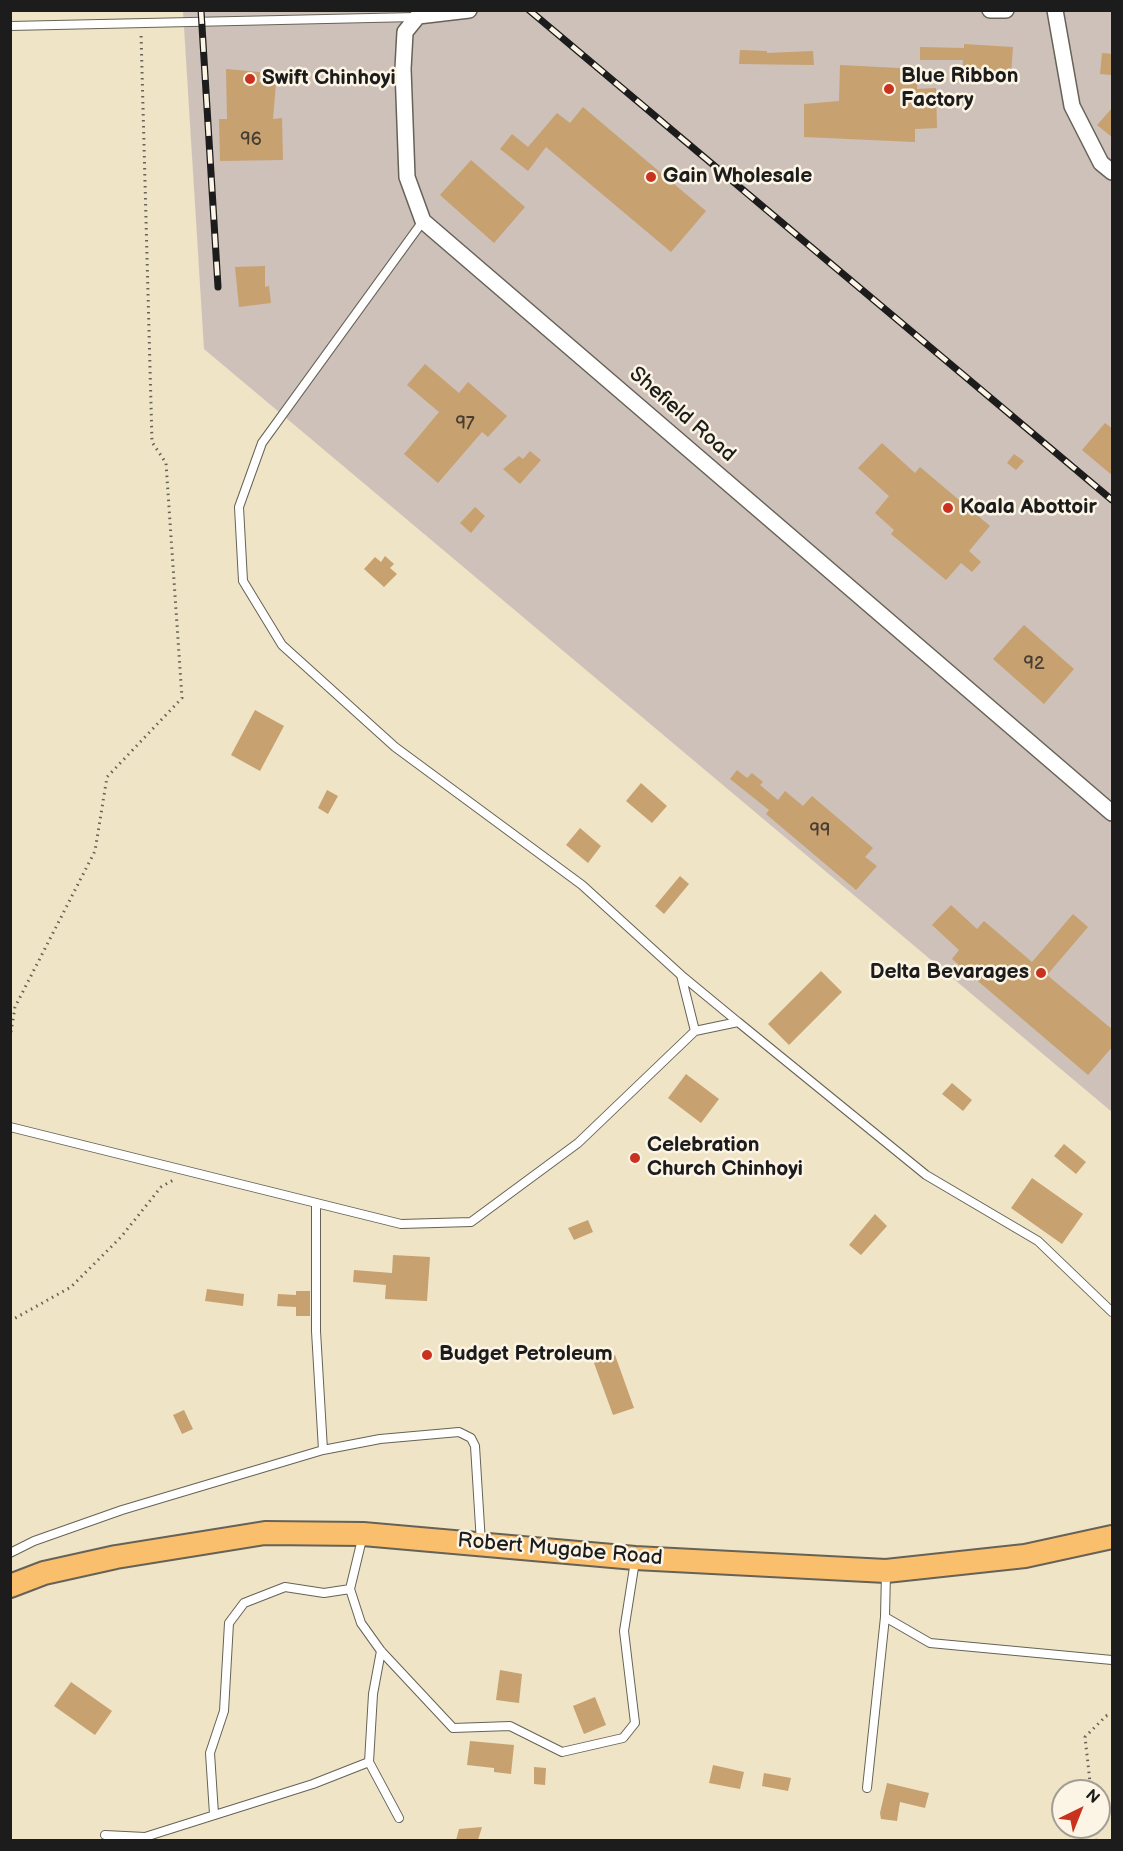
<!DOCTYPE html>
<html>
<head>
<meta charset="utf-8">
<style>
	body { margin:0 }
	#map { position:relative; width:1123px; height:1851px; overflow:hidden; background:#efe4c5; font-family:"Balsamiq Sans",sans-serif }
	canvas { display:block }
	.frame { position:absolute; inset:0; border:12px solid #1c1c1c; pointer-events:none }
	.north { position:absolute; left:1051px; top:1779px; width:60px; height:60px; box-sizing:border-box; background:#fcf5e5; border:2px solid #a29e95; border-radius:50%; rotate:43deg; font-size:16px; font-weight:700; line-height:24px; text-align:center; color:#1c1c1c }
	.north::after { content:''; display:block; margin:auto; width:21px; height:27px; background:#c8321e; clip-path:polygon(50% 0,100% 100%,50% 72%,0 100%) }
</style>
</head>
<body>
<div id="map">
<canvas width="1123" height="1851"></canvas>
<div class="frame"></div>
<div class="north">N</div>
</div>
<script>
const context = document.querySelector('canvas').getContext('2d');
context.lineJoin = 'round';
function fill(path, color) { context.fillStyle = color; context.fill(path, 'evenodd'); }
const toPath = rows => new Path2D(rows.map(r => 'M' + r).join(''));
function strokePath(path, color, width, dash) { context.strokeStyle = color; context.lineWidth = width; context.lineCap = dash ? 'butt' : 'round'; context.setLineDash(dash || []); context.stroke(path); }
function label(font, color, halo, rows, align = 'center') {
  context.font = font + ' "Balsamiq Sans",sans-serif'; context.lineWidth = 5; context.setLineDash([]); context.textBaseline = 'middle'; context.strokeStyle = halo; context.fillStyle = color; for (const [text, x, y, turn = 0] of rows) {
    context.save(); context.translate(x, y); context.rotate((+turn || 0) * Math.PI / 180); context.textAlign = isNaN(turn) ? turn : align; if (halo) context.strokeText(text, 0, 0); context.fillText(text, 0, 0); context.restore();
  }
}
const industrial = toPath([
	[183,11,1112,11,1112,1112,204,349]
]);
const building = toPath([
	[964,44,1013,47,1011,75,962,72,963,60,920,60,920,47,964,48],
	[740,50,767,51,767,53,813,51,814,65,739,64],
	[1102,53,1113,54,1111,75,1100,74],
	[840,65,918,69,917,89,936,88,937,128,915,129,915,142,804,137,804,104,839,101],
	[226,69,260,72,259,82,276,83,273,119,282,118,283,160,220,161,219,119,227,119],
	[583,107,706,211,671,252,546,147,528,171,500,149,512,134,528,147,557,113,570,123],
	[1113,107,1113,138,1097,125],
	[471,160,525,207,494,243,440,195],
	[265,266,265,287,269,286,271,303,239,307,235,267],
	[425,364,459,393,468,382,507,416,488,437,482,432,438,483,404,454,439,412,407,385],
	[1105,423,1113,429,1113,476,1082,450],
	[882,443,915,473,920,467,990,526,969,551,981,562,972,572,961,563,946,580,891,534,894,530,875,513,889,496,858,468],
	[530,451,541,460,520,484,503,469,519,456,523,459],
	[1014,454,1024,461,1016,470,1007,463],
	[475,507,485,516,471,533,460,523],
	[385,556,394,564,390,568,397,574,384,587,364,569,375,557,381,562],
	[1024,625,1074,669,1044,704,993,659],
	[255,710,284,726,260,771,231,755],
	[737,770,747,778,752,773,763,782,760,785,778,800,785,791,803,806,812,796,873,848,865,857,877,866,856,890,766,814,769,810,730,779],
	[641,783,667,806,652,823,626,801],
	[327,790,338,796,328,814,318,808],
	[580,828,601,846,588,863,566,845],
	[680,876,689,884,664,914,655,906],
	[951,905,977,929,984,921,1032,962,1073,914,1088,927,1047,975,1113,1030,1113,1046,1088,1075,952,959,959,950,932,925],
	[821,971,842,992,789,1045,768,1024],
	[686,1074,719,1099,701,1123,668,1098],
	[952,1083,972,1100,963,1111,942,1094],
	[1064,1144,1086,1162,1076,1174,1054,1156],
	[1032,1178,1083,1214,1062,1244,1011,1208],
	[875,1214,887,1226,861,1255,849,1245],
	[588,1220,593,1232,574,1240,568,1228],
	[393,1255,430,1257,427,1301,385,1299,386,1285,353,1282,354,1270,392,1273],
	[207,1289,244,1294,243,1306,205,1301],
	[296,1291,310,1291,310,1316,296,1316,296,1307,277,1306,278,1294,296,1295],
	[615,1355,634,1408,613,1415,594,1363],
	[184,1410,193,1429,182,1434,173,1415],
	[500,1670,522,1674,519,1703,496,1700],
	[71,1682,112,1711,95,1735,54,1706],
	[595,1697,606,1725,584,1734,573,1706],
	[470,1741,514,1745,511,1774,494,1772,494,1768,467,1765],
	[713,1765,744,1772,740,1789,709,1783],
	[534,1767,546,1768,545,1785,534,1784],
	[764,1773,791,1778,788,1791,762,1786],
	[887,1783,929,1793,925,1808,900,1802,897,1821,881,1819,880,1813],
	[482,1827,478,1840,456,1840,459,1829]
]);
const path = toPath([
	[10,1038,15,1007,95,851,107,777,182,698,166,463,152,442,141,33],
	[10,1321,71,1287,121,1237,161,1187,175,1179],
	[1091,1791,1085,1737,1106,1716,1112,1714],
	[1094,1827,1096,1840]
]);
const service = toPath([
	[10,26,416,17],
	[681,975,738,1022],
	[695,1031,738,1022,926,1175,1038,1241,1112,1312],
	[10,1127,401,1224,471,1222,578,1143,695,1031,681,975,582,885,395,747,282,645,243,581,239,507,262,443,423,221],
	[316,1203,316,1331,323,1450],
	[363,1535,350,1589,361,1623,381,1651,453,1728,510,1726,562,1752,623,1738,635,1723,624,1631,635,1561],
	[10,1553,34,1541,122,1510,323,1450,380,1439,459,1432,471,1438,475,1446,481,1543],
	[885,1617,930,1643,1112,1660],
	[381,1651,373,1694,369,1762,399,1818],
	[867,1788,885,1617,886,1572],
	[214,1814,210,1753,224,1711,229,1623,244,1603,285,1587,324,1593,350,1589],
	[105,1835,145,1837,313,1784,369,1762]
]);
const minor = toPath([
	[469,10,418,16,405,32,403,69,407,177,423,221,1112,813],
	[990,10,1006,10],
	[1055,10,1072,106,1101,163,1112,172]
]);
const primary = toPath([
	[10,1586,44,1573,116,1557,265,1533,363,1534,635,1558,886,1571,1025,1556,1112,1537]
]);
const rail = toPath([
	[201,10,218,287],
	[529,10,1112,500]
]);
const markers = [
	[250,79,6,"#c8321e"],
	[889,89,6,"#c8321e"],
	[651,177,6,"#c8321e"],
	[948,508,6,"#c8321e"],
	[1041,973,6,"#c8321e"],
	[635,1158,6,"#c8321e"],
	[427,1355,6,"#c8321e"]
];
const numberNames = [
	["96",251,140],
	["97",465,424],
	["92",1034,664],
	["99",820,831]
];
const poiNames = [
	["Blue Ribbon",901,77],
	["Factory",901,101],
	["Swift Chinhoyi",262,79],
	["Gain Wholesale",663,177],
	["Koala Abottoir",960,508],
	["Delta Bevarages",1029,973,"right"],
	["Celebration",647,1146],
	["Church Chinhoyi",647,1170],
	["Budget Petroleum",439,1355]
];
const streetNames = [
	["Shefield Road",682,415,41],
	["Robert Mugabe Road",560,1550,5]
];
fill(industrial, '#cec1b9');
fill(building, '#c7a170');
strokePath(service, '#666257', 10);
strokePath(minor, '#666257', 18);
strokePath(primary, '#666257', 26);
strokePath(path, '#666257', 3, [1.5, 4.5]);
strokePath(service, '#fff', 8);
strokePath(minor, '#fff', 15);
strokePath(primary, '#f9bf6d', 22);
strokePath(rail, '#1c1c1c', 7);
strokePath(rail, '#fcf5e5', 4.5, [14]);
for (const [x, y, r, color] of markers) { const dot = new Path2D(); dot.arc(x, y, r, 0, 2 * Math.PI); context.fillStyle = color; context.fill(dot); strokePath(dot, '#fcf5e5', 2); }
label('18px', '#473d31', null, numberNames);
label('bold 21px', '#1c1c1c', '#fcf5e5', poiNames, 'left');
label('21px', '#1c1c1c', '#fcf5e5', streetNames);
</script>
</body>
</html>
